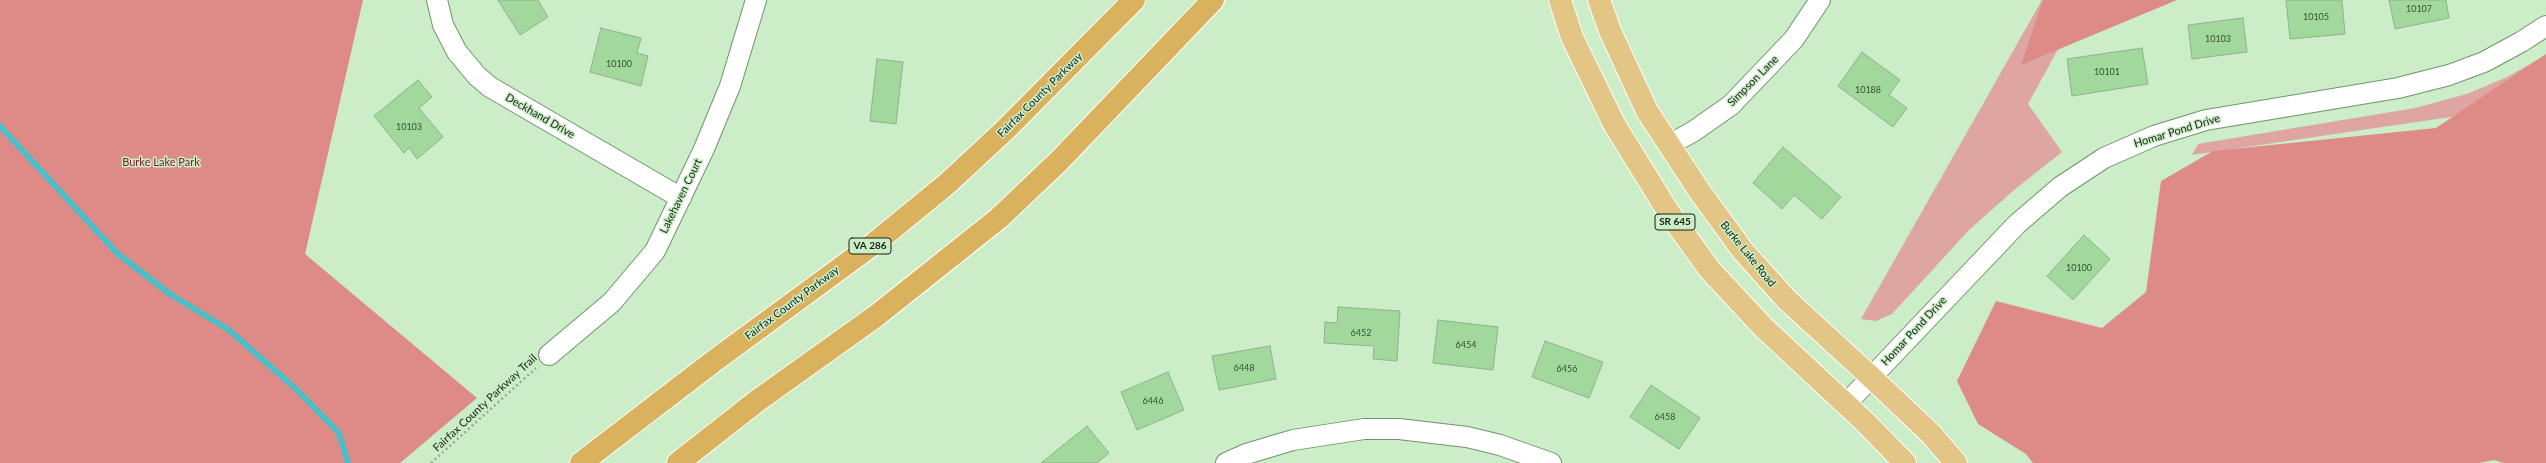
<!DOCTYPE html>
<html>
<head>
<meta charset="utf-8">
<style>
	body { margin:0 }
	canvas { display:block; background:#cbedc7 }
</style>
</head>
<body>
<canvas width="2546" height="463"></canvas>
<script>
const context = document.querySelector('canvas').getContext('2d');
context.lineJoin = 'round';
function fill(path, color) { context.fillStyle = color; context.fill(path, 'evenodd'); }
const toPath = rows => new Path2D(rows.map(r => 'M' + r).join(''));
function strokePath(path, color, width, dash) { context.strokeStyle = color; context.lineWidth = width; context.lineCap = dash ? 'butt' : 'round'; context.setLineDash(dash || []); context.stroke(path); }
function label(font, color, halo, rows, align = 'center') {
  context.font = font + ' Lato,sans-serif'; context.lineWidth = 3; context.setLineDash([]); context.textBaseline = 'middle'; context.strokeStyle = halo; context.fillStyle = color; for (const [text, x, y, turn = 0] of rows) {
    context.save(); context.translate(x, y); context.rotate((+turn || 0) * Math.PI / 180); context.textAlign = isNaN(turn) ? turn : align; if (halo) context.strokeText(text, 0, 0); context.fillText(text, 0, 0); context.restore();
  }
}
const green = toPath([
	[2042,0,2085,0,2028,104,2062,152,2014,190,1969,230,1892,314,1876,321,1861,319],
	[2546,55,2546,103,2192,155,2198,144,2415,108,2467,94,2507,77]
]);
const forest = toPath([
	[0,0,363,0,305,254,477,398,400,463,0,463],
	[2043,0,2177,0,2021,65],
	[2546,54,2546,463,2504,463,2494,460,2479,463,2033,463,2026,454,1978,424,1957,381,1996,301,2102,328,2146,292,2161,181,2213,151,2436,128]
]);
const stream = toPath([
	[0,126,118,254,170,294,229,330,296,389,339,433,348,463]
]);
const building = toPath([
	[498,0,538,0,548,17,520,35,498,0],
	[2286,0,2342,0,2345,34,2290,39,2286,0],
	[2389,0,2446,0,2449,18,2395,29,2389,0],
	[2243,18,2247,52,2192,59,2188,25,2243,18],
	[601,28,641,38,637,53,648,56,641,86,590,72,601,28],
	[2142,48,2148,84,2072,96,2067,59,2142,48],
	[1862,52,1900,80,1889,95,1907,108,1893,127,1838,86,1862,52],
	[877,59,903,62,896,124,870,121,877,59],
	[418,80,432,97,419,108,443,137,417,159,409,148,404,153,374,116,418,80],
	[1783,147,1841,197,1822,219,1794,195,1782,209,1753,183,1783,147],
	[2084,235,2110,259,2073,300,2047,276,2084,235],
	[1338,307,1400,311,1397,361,1373,359,1374,346,1324,343,1325,322,1337,323,1338,307],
	[1438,320,1498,327,1493,370,1433,363,1438,320],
	[1545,341,1603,362,1589,398,1532,377,1545,341],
	[1270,346,1276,379,1219,390,1212,356,1270,346],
	[1168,372,1184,410,1137,430,1121,392,1168,372],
	[1651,385,1700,418,1679,449,1630,417,1651,385],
	[1087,426,1109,453,1097,463,1041,463,1087,426]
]);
const path = toPath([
	[431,463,536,368]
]);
const minor = toPath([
	[437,0,443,25,457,52,477,76,490,87,681,198],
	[1669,145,1694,131,1731,105,1794,39,1820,0],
	[549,355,612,302,655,251,704,149,730,86,756,0],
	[1846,404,2017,224,2060,187,2104,158,2154,136,2206,120,2398,88,2449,75,2484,62,2521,42,2546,26],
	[1226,463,1246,454,1293,440,1364,429,1399,429,1467,437,1500,445,1551,463]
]);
const primary = toPath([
	[1560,0,1572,37,1614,124,1669,213,1709,269,1763,327,1866,423,1905,463],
	[1599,0,1610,31,1647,111,1700,192,1743,251,1787,300,1871,377,1930,433,1956,463]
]);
const trunk = toPath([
	[581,463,714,361,876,242,948,183,1006,129,1134,0],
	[678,463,757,401,876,316,999,218,1059,161,1213,0]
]);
const numberNames = [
	["10107",2419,9],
	["10105",2316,17],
	["10103",2218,39],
	["10100",619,64],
	["10101",2107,72],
	["10188",1868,90],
	["10103",409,127],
	["10100",2079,268],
	["6452",1361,333],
	["6454",1466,345],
	["6448",1244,368],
	["6456",1567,369],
	["6446",1153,401],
	["6458",1665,417]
];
const shields = [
	[1675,222,40],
	[870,246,42]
];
const shieldNames = [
	["SR 645",1675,222],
	["VA 286",870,246]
];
const streetNames = [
	["Simpson Lane",1753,81,-45],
	["Fairfax County Parkway",1040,95,-45],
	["Deckhand Drive",540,116,30],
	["Homar Pond Drive",2177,131,-17],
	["Lakehaven Court",681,196,-64],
	["Burke Lake Road",1748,254,51],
	["Fairfax County Parkway",792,303,-37],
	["Homar Pond Drive",1914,331,-47],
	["Fairfax County Parkway Trail",485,403,-43]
];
const parkNames = [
	["Burke Lake Park",161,162]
];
fill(green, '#dea5a2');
fill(forest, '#de8b88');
strokePath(stream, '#4cbec7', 6);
fill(building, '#a1d89b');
strokePath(building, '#91b18d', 1);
strokePath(minor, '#73926f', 22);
strokePath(primary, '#fff', 24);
strokePath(trunk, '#fff', 24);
strokePath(path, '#91ad8e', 2.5, [2, 3]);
strokePath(minor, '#fff', 20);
strokePath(primary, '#e3c586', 22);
strokePath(trunk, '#dab25e', 22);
label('9px', '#395036', null, numberNames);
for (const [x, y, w] of shields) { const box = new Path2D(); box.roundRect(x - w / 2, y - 8, w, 16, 3); context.fillStyle = '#cbedc7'; context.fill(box); strokePath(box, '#162315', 1); }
label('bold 10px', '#162315', null, shieldNames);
label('11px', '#162315', '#cbedc7', streetNames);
label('11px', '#7e1c23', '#cbedc7', parkNames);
</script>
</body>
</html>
